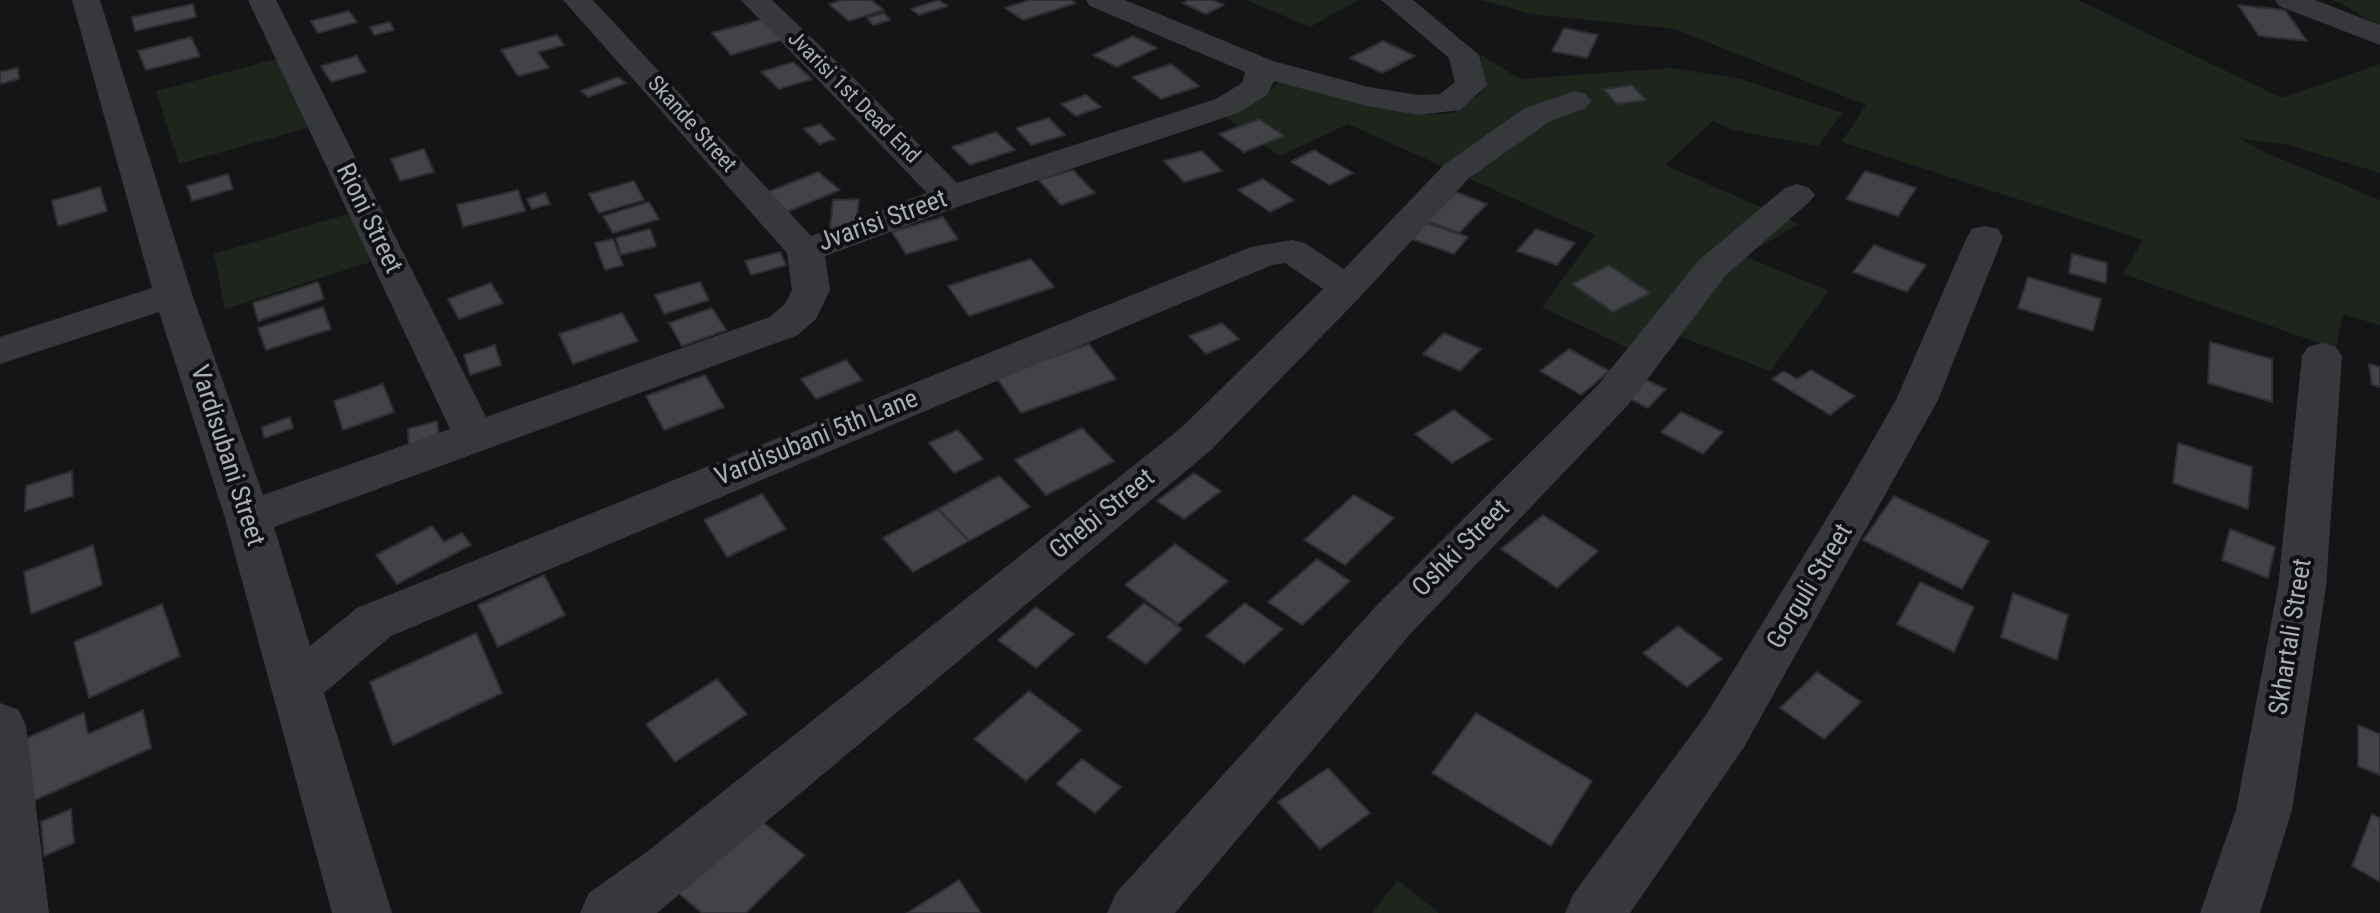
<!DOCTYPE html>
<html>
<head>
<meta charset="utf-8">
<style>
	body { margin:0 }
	canvas { display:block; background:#151517 }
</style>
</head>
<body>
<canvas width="2380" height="913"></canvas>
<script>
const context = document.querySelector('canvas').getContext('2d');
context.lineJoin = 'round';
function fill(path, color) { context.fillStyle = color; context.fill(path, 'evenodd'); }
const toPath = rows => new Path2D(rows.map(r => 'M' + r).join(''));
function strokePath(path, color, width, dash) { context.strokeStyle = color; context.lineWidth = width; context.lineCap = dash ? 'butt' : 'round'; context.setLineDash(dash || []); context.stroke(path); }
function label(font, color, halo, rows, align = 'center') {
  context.font = font + ' "Roboto Condensed",sans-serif'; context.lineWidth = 8; context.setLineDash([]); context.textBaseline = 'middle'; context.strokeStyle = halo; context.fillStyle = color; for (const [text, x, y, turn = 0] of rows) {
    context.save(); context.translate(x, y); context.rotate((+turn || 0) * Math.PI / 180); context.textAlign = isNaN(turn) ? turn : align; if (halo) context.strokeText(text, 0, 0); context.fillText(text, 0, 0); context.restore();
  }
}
const green = toPath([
	[1246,0,1358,0,1310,27],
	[1481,0,2078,0,2282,98,2380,64,2380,173,2289,145,2241,139,2264,152,2380,200,2380,325,2343,314,2336,349,2123,274,2143,240,1842,142,1866,105,1675,29,1532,14],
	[2331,0,2380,0,2380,27,2342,4],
	[1481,55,1520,79,1672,68,1741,79,1843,113,1818,146,1733,130,1713,121,1665,165,1799,224,1744,256,1829,291,1770,371,1650,325,1632,350,1542,307,1595,235,1348,124,1280,156,1224,116,1263,97,1282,79,1418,115,1453,113,1480,94],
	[280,58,311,127,179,164,156,91],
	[354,212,370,262,225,309,214,254],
	[1398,880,1439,913,1372,913]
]);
const building = toPath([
	[843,0,871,0,884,10,849,21,829,4,843,0],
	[938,0,948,6,919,15,911,9,938,0],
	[1030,0,1071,0,1076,3,1023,20,1005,8,1030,0],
	[1189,0,1213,0,1224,5,1206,14,1183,3,1189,0],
	[193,4,196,17,135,31,132,17,193,4],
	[2238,5,2285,10,2307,41,2259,36,2238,5],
	[349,11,357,22,318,33,311,21,349,11],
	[884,13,890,20,873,25,867,18,884,13],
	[763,19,782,40,731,55,712,33,763,19],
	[390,22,394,30,374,35,370,27,390,22],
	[1564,28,1598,35,1587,58,1552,51,1564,28],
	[557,35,564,45,538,52,549,68,518,76,501,50,557,35],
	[1133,36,1157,48,1117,67,1093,55,1133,36],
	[191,37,200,56,146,70,138,51,191,37],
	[1383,41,1415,56,1382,73,1350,58,1383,41],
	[357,56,366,72,331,82,321,66,357,56],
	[793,62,812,79,779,89,761,72,793,62],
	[1171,64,1199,86,1161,99,1132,77,1171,64],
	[18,68,19,79,0,84,0,72,18,68],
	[618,77,626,83,588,97,581,91,618,77],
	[1632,85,1646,100,1617,104,1603,89,1632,85],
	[1086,95,1101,107,1076,116,1061,104,1086,95],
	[1049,118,1065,135,1031,145,1016,128,1049,118],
	[1259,119,1284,136,1244,152,1219,134,1259,119],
	[820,124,835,139,819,144,804,129,820,124],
	[996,132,1015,150,970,165,952,147,996,132],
	[424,149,434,172,400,181,391,159,424,149],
	[1314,150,1353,173,1330,185,1291,162,1314,150],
	[1202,151,1222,171,1184,182,1164,161,1202,151],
	[1073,170,1095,193,1061,205,1039,180,1073,170],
	[1865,171,1916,188,1898,216,1846,199,1865,171],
	[818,172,840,190,784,213,763,194,818,172],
	[228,174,233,189,192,201,187,186,228,174],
	[1263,179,1294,200,1270,212,1238,190,1263,179],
	[634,181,644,200,599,213,589,194,634,181],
	[100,187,107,211,58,226,52,201,100,187],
	[518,190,525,211,463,227,457,205,518,190],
	[1456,192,1487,204,1459,233,1427,221,1456,192],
	[545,193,550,204,532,209,527,199,545,193],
	[859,199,856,224,830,230,833,200,859,199],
	[649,202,659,219,613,233,603,216,649,202],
	[943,217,958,239,906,254,892,232,943,217],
	[1423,222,1468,237,1454,254,1409,238,1423,222],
	[650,229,656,246,621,255,616,238,650,229],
	[1536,229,1575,243,1557,265,1517,251,1536,229],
	[613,239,623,265,605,270,595,243,613,239],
	[1874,245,1926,265,1907,292,1853,272,1874,245],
	[780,252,786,265,751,275,745,261,780,252],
	[2072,254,2107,263,2106,283,2069,273,2072,254],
	[1031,259,1054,287,969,316,948,286,1031,259],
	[1609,265,1650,293,1613,312,1572,284,1609,265],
	[2028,277,2101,299,2093,331,2018,308,2028,277],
	[318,282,324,299,258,321,253,303,318,282],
	[700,282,709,300,664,314,655,295,700,282],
	[491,283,503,303,459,319,448,299,491,283],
	[323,307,331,329,266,350,258,328,323,307],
	[712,308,726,330,682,346,669,323,712,308],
	[622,313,638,341,573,364,559,334,622,313],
	[1222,323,1239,339,1206,354,1189,336,1222,323],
	[1444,333,1481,349,1460,371,1423,354,1444,333],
	[2210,342,2272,359,2272,402,2208,383,2210,342],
	[1089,344,1116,379,1021,413,996,377,1089,344],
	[495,345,501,365,470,375,464,355,495,345],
	[1569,349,1609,371,1581,395,1540,371,1569,349],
	[846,360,862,380,816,399,801,379,846,360],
	[2369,364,2380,367,2380,387,2372,385,2369,364],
	[1811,370,1855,396,1830,415,1772,379,1784,371,1797,379,1811,370],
	[705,375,724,407,664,430,646,396,705,375],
	[1646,380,1666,389,1648,408,1629,398,1646,380],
	[383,384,394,412,343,430,334,401,383,384],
	[1454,410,1492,439,1452,463,1415,434,1454,410],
	[1681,412,1723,432,1703,454,1661,432,1681,412],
	[290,417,293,428,264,438,262,427,290,417],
	[437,421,439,439,409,447,408,429,437,421],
	[1082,428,1114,461,1046,495,1015,460,1082,428],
	[958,430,983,459,954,473,929,443,958,430],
	[2178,443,2252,467,2248,509,2173,483,2178,443],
	[72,471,73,496,25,511,26,486,72,471],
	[1194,473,1221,491,1184,519,1157,501,1194,473],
	[999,476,1030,507,969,541,938,509,999,476],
	[762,494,786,529,727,557,704,520,762,494],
	[1354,495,1394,518,1345,565,1304,540,1354,495],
	[1894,496,1989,541,1962,589,1863,540,1894,496],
	[938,509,969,541,913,572,883,538,938,509],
	[1543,515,1598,551,1557,588,1501,549,1543,515],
	[432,526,444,542,462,533,471,545,397,584,376,555,432,526],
	[2230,529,2275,547,2268,578,2222,560,2230,529],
	[1175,544,1228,581,1178,624,1125,585,1175,544],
	[93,545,102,585,31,614,24,572,93,545],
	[1317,559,1350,581,1302,625,1268,602,1317,559],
	[544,575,565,615,498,647,478,605,544,575],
	[1920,582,1974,607,1954,652,1897,624,1920,582],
	[2013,593,2068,615,2057,660,2001,637,2013,593],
	[1144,603,1182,629,1146,664,1107,637,1144,603],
	[1245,603,1283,629,1244,664,1206,636,1245,603],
	[162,604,180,656,89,698,74,642,162,604],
	[1036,607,1074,634,1036,668,998,640,1036,607],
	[1678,626,1722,659,1687,687,1643,653,1678,626],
	[476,633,502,693,393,745,370,682,476,633],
	[1817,672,1861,702,1824,739,1780,708,1817,672],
	[717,679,747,714,675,762,646,724,717,679],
	[1029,691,1081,730,1026,781,974,739,1029,691],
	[143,710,151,748,31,802,22,740,84,713,88,734,143,710],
	[1476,713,1592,781,1551,846,1432,773,1476,713],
	[2358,725,2380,734,2380,775,2358,766,2358,725],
	[1082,759,1121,787,1095,813,1056,784,1082,759],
	[1328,768,1370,813,1320,849,1278,802,1328,768],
	[71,809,74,843,44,856,41,822,71,809],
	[2372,814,2380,818,2380,882,2352,866,2372,814],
	[756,817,805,855,746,913,702,913,677,892,756,817],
	[959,880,981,913,907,913,959,880]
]);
const minor = toPath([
	[72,0,100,0,192,294,263,495,450,429,248,0,276,0,486,417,770,317,785,304,792,290,787,253,563,0,593,0,811,236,927,193,741,0,772,0,858,82,957,183,1216,99,1242,83,1245,72,1090,6,1086,0,1125,0,1273,61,1369,87,1418,95,1440,94,1455,82,1449,58,1381,0,1413,0,1479,55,1487,85,1460,110,1418,115,1367,106,1274,81,1267,95,1238,113,963,205,825,256,830,290,816,319,798,335,274,527,310,646,357,608,1251,247,1292,240,1305,243,1344,269,1445,164,1525,108,1575,91,1586,94,1591,101,1586,108,1549,122,1469,178,1361,296,1211,450,657,913,580,913,589,893,648,851,1181,428,1323,289,1285,263,1272,265,391,636,324,693,392,913,332,913,225,518,159,312,0,364,0,337,152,288,72,0],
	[2275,0,2315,0,2380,25,2380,45,2279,6,2275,0],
	[1797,184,1809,188,1815,195,1809,202,1725,276,1628,405,1412,632,1175,913,1107,913,1116,893,1378,604,1598,385,1699,260,1785,188,1797,184],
	[1985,226,1998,229,2003,237,1938,400,1744,747,1630,913,1565,913,1574,893,1706,715,1846,487,1896,400,1967,237,1972,229,1985,226],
	[2322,343,2336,347,2342,356,2326,587,2292,810,2260,913,2200,913,2236,810,2278,587,2302,356,2308,347,2322,343],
	[0,703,19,710,26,726,49,913,0,913,0,703]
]);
const farStreetnames = [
	["Jvarisi 1st Dead End",853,98,45],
	["Skande Street",691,125,48]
];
const streetNames = [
	["Rioni Street",368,219,64],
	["Jvarisi Street",883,222,-20],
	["Vardisubani 5th Lane",817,439,-22],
	["Vardisubani Street",226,456,72],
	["Ghebi Street",1103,515,-39],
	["Oshki Street",1462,549,-45],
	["Gorguli Street",1811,587,-59],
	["Skhartali Street",2292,637,-81]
];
fill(green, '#1d251d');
fill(building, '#414347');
strokePath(building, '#2f2f33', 2);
fill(minor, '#36383c');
label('22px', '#a7aeb7', '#101012', farStreetnames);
label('26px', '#a7aeb7', '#101012', streetNames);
</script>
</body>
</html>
